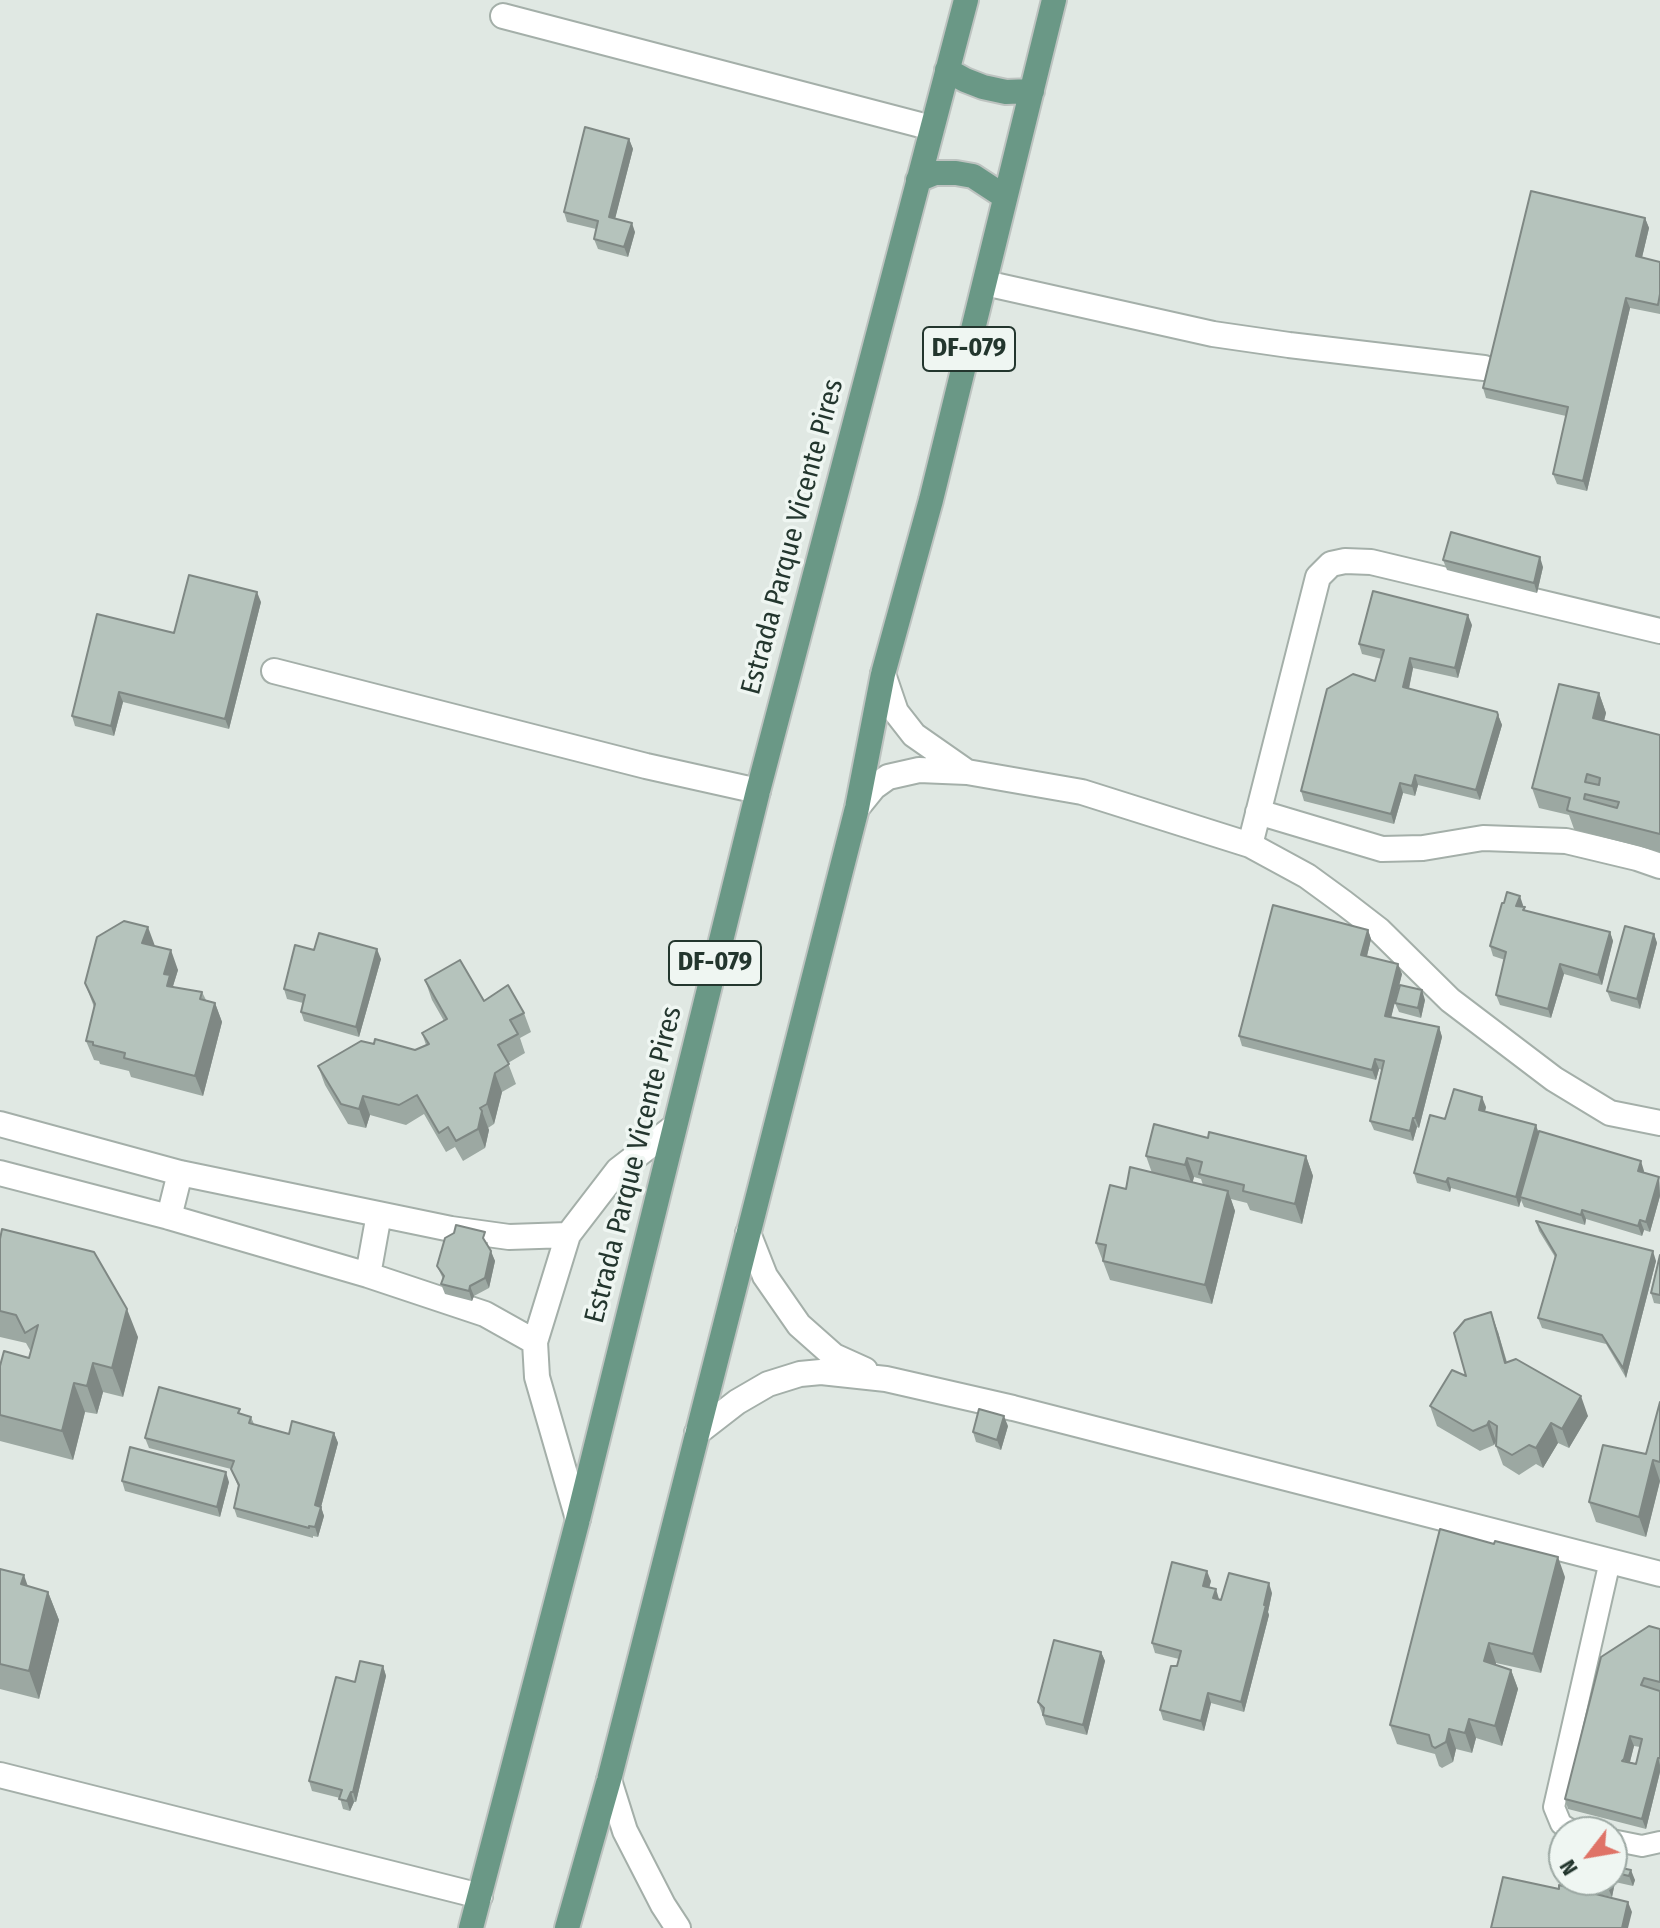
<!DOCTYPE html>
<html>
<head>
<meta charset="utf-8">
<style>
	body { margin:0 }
	#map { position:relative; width:1660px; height:1928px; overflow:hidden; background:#e0e8e3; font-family:"Fira Sans Condensed",sans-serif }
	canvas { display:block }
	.north { position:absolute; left:1548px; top:1816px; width:80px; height:80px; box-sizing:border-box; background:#eff6f2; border:2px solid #9da9a4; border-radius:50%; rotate:239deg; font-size:22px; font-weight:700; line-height:32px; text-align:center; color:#23362e }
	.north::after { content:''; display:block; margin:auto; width:28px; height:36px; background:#df7367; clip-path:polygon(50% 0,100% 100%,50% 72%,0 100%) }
</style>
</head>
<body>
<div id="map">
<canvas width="1660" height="1928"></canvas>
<div class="north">N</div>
</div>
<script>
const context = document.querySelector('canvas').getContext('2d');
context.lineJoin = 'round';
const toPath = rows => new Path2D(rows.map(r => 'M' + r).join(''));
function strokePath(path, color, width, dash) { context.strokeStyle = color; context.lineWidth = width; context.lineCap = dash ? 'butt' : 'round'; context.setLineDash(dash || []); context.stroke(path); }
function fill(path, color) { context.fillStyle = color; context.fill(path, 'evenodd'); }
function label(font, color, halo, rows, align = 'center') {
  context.font = font + ' "Fira Sans Condensed",sans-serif'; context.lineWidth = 7; context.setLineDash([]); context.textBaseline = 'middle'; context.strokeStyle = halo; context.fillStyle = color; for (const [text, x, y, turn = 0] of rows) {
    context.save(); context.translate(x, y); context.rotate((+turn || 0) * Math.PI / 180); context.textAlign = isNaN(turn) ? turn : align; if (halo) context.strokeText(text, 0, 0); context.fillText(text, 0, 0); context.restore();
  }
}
const lane = toPath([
	[1574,1832,1561,1824,1554,1807,1610,1561],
	[1612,1840,1642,1846,1660,1842]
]);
const street = toPath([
	[503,16,932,128],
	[985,283,1213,334,1289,345,1484,368],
	[274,671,646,766,758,791],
	[883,674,896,712,914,735,967,772],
	[857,808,874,787,888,777,919,770,967,772,1082,792,1250,845,1307,876,1344,903,1379,930,1450,1000,1554,1079,1610,1113,1660,1123],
	[1258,812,1382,849,1423,848,1483,838,1566,841,1637,858,1660,866],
	[1250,845,1318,577,1331,564,1345,561,1371,562,1660,631],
	[0,1124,180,1173,451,1229,509,1237,568,1235],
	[0,1173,169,1217,368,1275,485,1314,535,1342],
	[169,1217,180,1173],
	[748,1233,765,1276,799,1325,834,1356,865,1370],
	[368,1275,379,1214],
	[697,1433,737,1402,768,1384,800,1374,821,1372,886,1379,1013,1408,1660,1574],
	[578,1519,537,1377,535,1342,568,1235,618,1170,674,1127],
	[0,1775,480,1896],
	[609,1780,625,1831,663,1905,678,1928]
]);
const primary = toPath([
	[947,70,965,80,983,87,1006,92,1032,91],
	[918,180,935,173,956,173,973,176,1005,197],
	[471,1928,578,1519,758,791,966,0],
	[567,1928,609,1780,857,808,883,674,931,500,1054,0]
]);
const wall = toPath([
	[629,139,633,149,615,218,635,232,628,257,598,249,594,239,596,229,567,222,564,212],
	[1645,218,1649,228,1642,257,1660,262,1660,314,1630,308,1587,491,1557,484,1553,474,1566,416,1486,398,1483,388],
	[1443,560,1543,567,1537,593,1447,570],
	[261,602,229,729,123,702,114,736,75,726,72,716,174,633],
	[1472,625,1458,678,1413,668,1409,689,1497,712,1502,725,1480,800,1418,785,1415,796,1403,793,1394,824,1304,801,1301,791,1375,681,1382,659,1362,654,1359,644],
	[1599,693,1606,713,1604,720,1660,735,1660,852,1576,830,1574,829,1569,815,1539,808,1532,788],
	[1504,903,1523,905,1523,907,1526,911,1610,932,1613,941,1602,985,1564,974,1551,1018,1500,1005,1496,995,1505,960,1493,956,1490,946],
	[1368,930,1371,939,1367,956,1402,974,1391,1017,1439,1027,1442,1037,1419,1128,1417,1127,1413,1141,1374,1130,1370,1121,1382,1070,1379,1069,1376,1080,1242,1046,1239,1036],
	[1654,934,1657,943,1640,1009,1611,1001,1607,991],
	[155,946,178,970,173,986,174,987,202,992,206,1000,215,1003,222,1022,203,1096,131,1077,129,1071,100,1064,99,1061,94,1060,86,1041,94,1007,85,983],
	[314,950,381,959,359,1037,304,1021,301,1012,303,1003,287,999,284,989],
	[425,980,484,1001,524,1013,531,1032,520,1038,525,1053,508,1063,516,1084,502,1092,494,1124,488,1128,489,1130,485,1148,463,1161,455,1147,446,1152,424,1114,406,1125,370,1115,366,1128,348,1124,325,1085,318,1066,374,1044,415,1050,426,1045,422,1033,444,1021,432,1000],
	[1425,1000,1421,1018,1399,1012,1395,1003],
	[1486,1107,1485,1111,1536,1125,1539,1134,1644,1171,1644,1173,1659,1177,1660,1196,1650,1232,1644,1230,1642,1236,1586,1219,1585,1225,1524,1207,1521,1200,1519,1207,1451,1188,1450,1192,1417,1183,1414,1173,1445,1119],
	[1208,1138,1306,1156,1313,1176,1302,1224,1250,1210,1247,1203,1231,1199,1235,1211,1212,1304,1110,1280,1096,1243,1126,1189,1152,1173,1146,1156],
	[1194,1177,1201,1179,1203,1185,1192,1183],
	[1536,1221,1656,1261,1626,1378,1606,1344,1542,1328,1538,1318,1555,1257,1539,1231],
	[0,1239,138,1337,123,1397,103,1392,97,1414,85,1412,73,1460,0,1441,0,1366,29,1358,31,1352,26,1343,0,1337],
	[488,1242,487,1245,495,1261,489,1288,474,1296,472,1301,445,1294,441,1284,443,1279,437,1266],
	[1660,1255,1660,1304,1654,1303,1651,1293],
	[1498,1332,1507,1362,1588,1416,1569,1448,1558,1443,1543,1468,1536,1464,1519,1475,1503,1465,1496,1446,1496,1441,1494,1445,1480,1451,1437,1426,1430,1406,1466,1376],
	[1660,1402,1660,1481,1646,1537,1596,1522,1589,1502,1646,1454],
	[242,1414,251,1417,254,1424,289,1434,334,1433,338,1443,321,1507,324,1516,318,1537,313,1536,313,1538,237,1517,234,1508,238,1486,231,1469,149,1448,145,1438],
	[1008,1426,1001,1450,976,1442,973,1432],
	[122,1481,229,1482,220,1517,125,1491],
	[0,1569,27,1586,48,1592,59,1620,39,1699,0,1689],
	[1565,1577,1541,1673,1496,1663,1496,1665,1511,1670,1518,1689,1502,1746,1476,1738,1472,1753,1456,1749,1453,1762,1442,1768,1439,1766,1435,1754,1397,1744,1390,1725],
	[1211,1581,1209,1587,1219,1600,1221,1600,1272,1593,1268,1612,1269,1615,1244,1712,1211,1703,1204,1731,1163,1720,1160,1710,1179,1659,1155,1653,1152,1643],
	[1660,1629,1660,1772,1646,1829,1568,1809,1565,1799],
	[1634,1746,1640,1747,1636,1764,1630,1762],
	[1101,1652,1105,1661,1087,1735,1046,1725,1038,1702],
	[383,1666,386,1676,356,1802,354,1802,350,1811,343,1809,340,1798,312,1791,309,1781,355,1682],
	[1612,1866,1635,1880,1633,1886,1615,1882,1612,1897,1591,1893,1587,1883,1612,1880]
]);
const shadedWall = toPath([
	[629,139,633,149,613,227,609,217],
	[1645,218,1649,228,1640,266,1636,256],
	[632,223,635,232,628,257,624,247],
	[1626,298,1630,308,1587,491,1583,481],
	[1540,557,1543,567,1537,593,1534,583],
	[257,592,261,602,229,729,225,719],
	[1468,615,1472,625,1458,678,1455,668],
	[1410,658,1413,668,1407,697,1403,687],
	[119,692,123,702,114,736,111,726],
	[1599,693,1606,713,1600,737,1593,718],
	[1498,715,1502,725,1480,800,1476,790],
	[1415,775,1418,785,1415,796,1412,786],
	[1400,783,1403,793,1394,824,1391,814],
	[1520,896,1523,905,1520,916,1516,906],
	[148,927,155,946,142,943],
	[1368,930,1371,939,1365,964,1361,955],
	[1610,932,1613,941,1602,985,1598,975],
	[1654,934,1657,943,1640,1009,1637,999],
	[377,949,381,959,359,1037,356,1027],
	[171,950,178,970,173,986,177,995,167,986,164,974],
	[1398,964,1402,974,1389,1026,1385,1016],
	[1560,964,1564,974,1551,1018,1548,1009],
	[1422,990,1425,1000,1421,1018,1418,1008],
	[215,1003,222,1022,203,1096,195,1076],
	[1439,1027,1442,1037,1419,1128,1415,1118],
	[1375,1059,1379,1069,1376,1080,1372,1070],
	[495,1073,502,1092,494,1124,487,1104],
	[363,1096,370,1115,366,1128,359,1109],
	[1482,1097,1486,1107,1483,1119,1479,1110],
	[482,1111,489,1130,485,1148,478,1129],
	[1413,1118,1417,1127,1413,1141,1410,1131],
	[1536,1125,1539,1135,1520,1197,1521,1200,1519,1207,1516,1197],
	[1306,1156,1313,1176,1302,1224,1295,1204],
	[1187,1158,1194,1177,1192,1185,1185,1165],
	[1641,1161,1644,1171,1641,1181,1638,1171],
	[1659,1177,1660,1196,1650,1232,1646,1222],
	[1448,1178,1451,1188,1450,1192,1446,1182],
	[1228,1191,1235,1211,1212,1304,1205,1285],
	[1582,1210,1586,1219,1585,1225,1581,1215],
	[1640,1220,1644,1230,1642,1236,1638,1226],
	[491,1251,495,1261,489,1288,485,1278],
	[1653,1251,1656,1261,1626,1378,1623,1368],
	[470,1286,474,1296,472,1301,469,1291],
	[127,1309,138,1337,123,1397,112,1368],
	[1491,1312,1498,1332,1512,1382,1505,1363],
	[93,1363,103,1392,97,1414,87,1386],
	[74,1383,85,1412,73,1460,62,1431],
	[1581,1396,1588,1416,1569,1448,1562,1429],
	[1004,1416,1008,1426,1001,1450,997,1440],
	[1489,1421,1496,1441,1494,1445,1487,1425],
	[1551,1423,1558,1443,1543,1468,1536,1448],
	[334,1433,338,1443,321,1507,324,1516,318,1537,315,1527,315,1505],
	[1653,1460,1660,1481,1646,1537,1639,1517],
	[226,1472,229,1482,220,1517,217,1507],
	[1558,1557,1565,1577,1541,1673,1533,1654],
	[1207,1571,1211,1581,1207,1596,1203,1586],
	[24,1575,34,1604,21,1584],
	[1269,1583,1272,1593,1268,1612,1269,1615,1244,1712,1241,1702],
	[1216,1589,1219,1599,1217,1608,1213,1598],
	[48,1592,59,1620,39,1699,29,1671],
	[1489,1643,1496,1663,1491,1681,1484,1661],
	[1101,1652,1105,1661,1087,1735,1083,1725],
	[383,1666,386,1676,356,1802,353,1792],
	[1511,1670,1518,1689,1502,1746,1495,1726],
	[1208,1693,1211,1703,1204,1731,1201,1721],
	[1469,1719,1476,1738,1472,1753,1465,1733],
	[1449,1729,1456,1749,1453,1762,1446,1742],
	[1630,1736,1634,1746,1628,1769,1624,1759],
	[1658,1758,1660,1765,1660,1772,1646,1829,1642,1819],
	[351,1792,354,1802,350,1811,347,1801],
	[1631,1870,1635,1880,1633,1886,1629,1876],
	[1612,1873,1615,1882,1612,1897,1608,1888,1610,1880,1612,1880],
	[1628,1902,1632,1912,1628,1928,1622,1928]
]);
const building = toPath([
	[585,127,629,139,609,217,632,223,624,247,594,239,598,221,564,212,585,127],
	[1531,191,1645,218,1636,256,1660,262,1660,294,1658,305,1626,298,1583,481,1553,474,1568,407,1483,388,1531,191],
	[1451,532,1540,557,1534,583,1443,560,1451,532],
	[189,575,257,592,225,719,119,692,111,726,72,716,97,614,174,633,189,575],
	[1373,591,1468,615,1455,668,1410,658,1403,687,1497,712,1498,715,1476,790,1415,775,1412,786,1400,783,1391,814,1301,791,1327,689,1353,674,1375,681,1384,650,1359,644,1373,591],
	[1559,684,1599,693,1593,718,1660,735,1660,834,1569,811,1567,810,1570,798,1532,788,1559,684],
	[1587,774,1600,778,1599,785,1585,782,1587,774],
	[1585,794,1619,802,1617,808,1584,799,1585,794],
	[1507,892,1520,896,1516,906,1525,907,1523,910,1610,932,1598,975,1560,964,1548,1009,1496,995,1506,952,1490,946,1502,903,1504,903,1507,892],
	[1273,905,1368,930,1361,955,1398,964,1385,1016,1439,1027,1415,1118,1413,1118,1410,1131,1370,1121,1384,1061,1375,1059,1372,1070,1239,1036,1273,905],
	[124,921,148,927,142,943,171,950,164,974,170,975,167,986,202,992,200,999,215,1003,195,1076,124,1058,125,1053,93,1045,93,1042,86,1041,95,1004,85,983,97,937,124,921],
	[1625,926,1654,934,1637,999,1607,991,1625,926],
	[319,933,377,949,356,1027,301,1012,305,995,284,989,295,945,314,950,319,933],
	[460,960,484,1001,508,985,524,1013,510,1020,518,1034,498,1045,509,1064,495,1073,487,1104,480,1108,482,1111,478,1129,456,1141,448,1127,439,1133,417,1095,399,1105,363,1096,359,1109,341,1104,318,1066,361,1041,374,1044,375,1039,415,1050,429,1044,422,1033,447,1019,425,980,460,960],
	[1400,985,1422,990,1418,1008,1395,1003,1400,985],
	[1454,1089,1482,1097,1479,1110,1536,1125,1516,1197,1448,1178,1446,1182,1414,1173,1430,1115,1445,1119,1454,1089],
	[1154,1124,1208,1138,1209,1132,1306,1156,1295,1204,1243,1191,1244,1185,1199,1174,1202,1162,1187,1158,1185,1165,1146,1156,1154,1124],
	[1539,1131,1641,1161,1638,1171,1659,1177,1646,1222,1640,1220,1638,1226,1582,1210,1581,1215,1520,1197,1539,1131],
	[1130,1167,1228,1191,1205,1285,1103,1261,1106,1245,1096,1243,1110,1185,1126,1189,1130,1167],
	[1536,1221,1653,1251,1623,1368,1602,1335,1538,1318,1556,1255,1536,1221],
	[456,1225,485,1232,483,1238,491,1251,485,1278,470,1286,469,1291,441,1284,444,1276,437,1266,445,1238,454,1233,456,1225],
	[2,1229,94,1252,127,1309,112,1368,93,1363,87,1386,74,1383,62,1431,0,1415,0,1366,4,1351,29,1358,38,1325,25,1333,16,1315,0,1311,0,1239,2,1229],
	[1660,1255,1660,1295,1651,1293,1660,1255],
	[1491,1312,1505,1363,1516,1359,1581,1396,1562,1429,1551,1423,1536,1448,1529,1445,1512,1455,1496,1446,1497,1426,1489,1421,1487,1425,1473,1431,1430,1406,1452,1370,1466,1376,1454,1333,1465,1320,1491,1312],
	[159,1387,240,1409,238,1413,251,1417,249,1423,289,1434,292,1421,334,1433,315,1505,321,1507,315,1527,309,1526,309,1528,234,1508,239,1485,231,1469,234,1461,145,1438,159,1387],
	[1660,1402,1660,1462,1653,1460,1639,1517,1589,1502,1603,1445,1646,1454,1660,1402],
	[979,1409,1004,1416,997,1440,973,1432,979,1409],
	[130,1447,226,1472,217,1507,122,1481,130,1447],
	[1440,1529,1494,1544,1495,1541,1558,1557,1533,1654,1489,1643,1484,1661,1511,1670,1495,1726,1469,1719,1465,1733,1449,1729,1446,1742,1435,1748,1432,1746,1429,1735,1390,1725,1440,1529],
	[1172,1562,1207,1571,1203,1586,1216,1589,1213,1598,1221,1600,1229,1573,1269,1583,1264,1605,1266,1605,1241,1702,1208,1693,1201,1721,1160,1710,1171,1666,1177,1666,1181,1651,1152,1643,1172,1562],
	[0,1569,24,1575,21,1584,48,1592,29,1671,0,1664,0,1569],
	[1649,1626,1660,1629,1660,1682,1644,1678,1641,1685,1660,1691,1660,1758,1658,1758,1642,1819,1565,1799,1601,1657,1649,1626],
	[1630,1736,1642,1739,1636,1764,1622,1761,1624,1759,1630,1736],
	[1054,1640,1101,1652,1083,1725,1043,1715,1044,1708,1038,1702,1054,1640],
	[360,1661,383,1666,353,1792,351,1792,347,1801,339,1799,342,1790,309,1781,336,1677,355,1682,360,1661],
	[1612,1866,1631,1870,1629,1876,1612,1872,1612,1866],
	[1503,1877,1559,1889,1559,1885,1628,1902,1622,1928,1491,1928,1503,1877],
	[1588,1880,1610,1880,1608,1888,1587,1883,1588,1880]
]);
const shields = [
	[969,349,92],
	[715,963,92]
];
const shieldNames = [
	["DF-079",969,349],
	["DF-079",715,963]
];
const streetNames = [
	["Estrada Parque Vicente Pires",793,537,-75],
	["Estrada Parque Vicente Pires",634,1165,-76]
];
strokePath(lane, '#a4afa9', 24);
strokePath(street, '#a4afa9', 28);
strokePath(primary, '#bdc3c0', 28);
strokePath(lane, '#fff', 20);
strokePath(street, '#fff', 24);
strokePath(primary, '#6a9886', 24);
fill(wall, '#9ca8a2');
fill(shadedWall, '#7f8884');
fill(building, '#b5c3bc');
strokePath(building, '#7f8884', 2);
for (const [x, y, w] of shields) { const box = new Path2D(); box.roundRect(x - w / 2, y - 22, w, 44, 6); context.fillStyle = '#eff6f2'; context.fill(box); strokePath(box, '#23362e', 2); }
label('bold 26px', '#23362e', null, shieldNames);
label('28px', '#23362e', '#eff6f2', streetNames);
</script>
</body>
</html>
